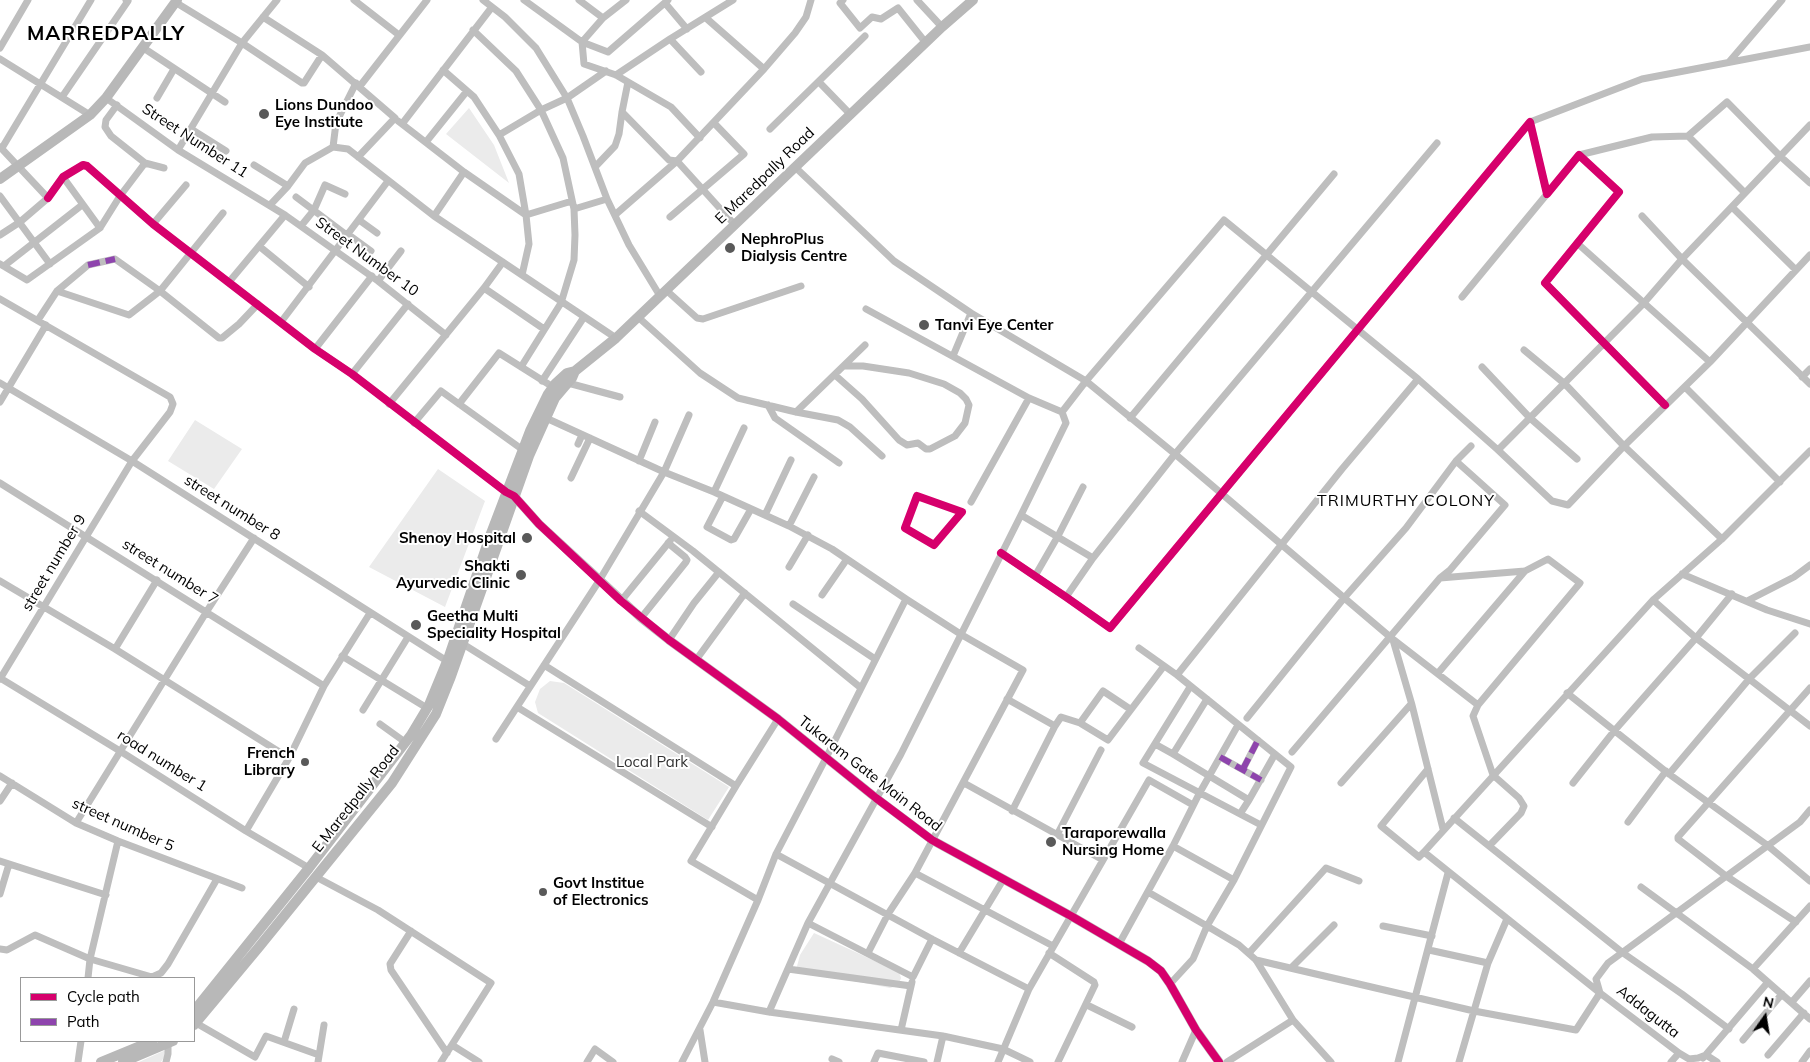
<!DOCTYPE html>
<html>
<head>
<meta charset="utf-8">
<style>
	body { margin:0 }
	#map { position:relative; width:1810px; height:1062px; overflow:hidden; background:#fff; font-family:Mulish,sans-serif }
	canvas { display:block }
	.legend { position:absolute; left:20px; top:977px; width:175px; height:65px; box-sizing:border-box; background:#fff; border:1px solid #999; margin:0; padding:6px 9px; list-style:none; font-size:15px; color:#000 }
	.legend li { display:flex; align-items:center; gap:10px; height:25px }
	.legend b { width:25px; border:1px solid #999 }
	.north { position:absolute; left:1740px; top:992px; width:50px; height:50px; -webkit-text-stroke:4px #fff; paint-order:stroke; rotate:13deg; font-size:14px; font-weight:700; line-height:20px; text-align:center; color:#000 }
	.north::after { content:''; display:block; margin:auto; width:18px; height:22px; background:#000; clip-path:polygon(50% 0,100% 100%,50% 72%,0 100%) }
</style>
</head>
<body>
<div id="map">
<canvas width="1810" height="1062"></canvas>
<ul class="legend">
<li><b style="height:6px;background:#d6006c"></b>Cycle path</li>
<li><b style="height:6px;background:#8e44ad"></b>Path</li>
</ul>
<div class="north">N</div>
</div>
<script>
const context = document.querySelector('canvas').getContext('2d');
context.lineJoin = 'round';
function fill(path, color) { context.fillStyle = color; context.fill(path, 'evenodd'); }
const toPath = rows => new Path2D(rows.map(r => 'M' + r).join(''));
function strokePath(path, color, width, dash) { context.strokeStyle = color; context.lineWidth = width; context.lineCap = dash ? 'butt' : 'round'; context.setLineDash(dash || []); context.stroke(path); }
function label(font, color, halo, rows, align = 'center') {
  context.font = font + ' Mulish,sans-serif'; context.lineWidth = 4; context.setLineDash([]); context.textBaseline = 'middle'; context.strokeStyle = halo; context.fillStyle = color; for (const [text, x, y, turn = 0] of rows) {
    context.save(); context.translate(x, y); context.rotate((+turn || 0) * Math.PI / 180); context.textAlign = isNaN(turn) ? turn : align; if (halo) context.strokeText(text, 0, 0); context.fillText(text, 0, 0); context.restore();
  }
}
const green = toPath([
	[469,108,494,145,509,183,446,134],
	[195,420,242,449,214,489,168,461],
	[438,469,485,501,445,607,369,567],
	[550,681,564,683,729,787,708,820,538,713,535,702,540,689],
	[814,933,899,972,901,978,898,986,890,988,796,970,800,955],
	[170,1048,161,1062,139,1062]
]);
const minor = toPath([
	[354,0,399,35],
	[483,0,505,17,536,48,567,98,583,136,607,199],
	[524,0,582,42,608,52,668,0],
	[579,0,603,18],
	[843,0,840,3,860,28,872,17,881,19,898,8,926,43],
	[917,0,942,27],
	[175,2,242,43,277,0],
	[665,3,687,29],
	[263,17,322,55,395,118,358,157],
	[706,18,764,69],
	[473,30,516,71,541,110,563,158,574,209],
	[670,39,701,72],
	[142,47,225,102],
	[0,48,28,0],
	[0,59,90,115],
	[1729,62,1782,0],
	[443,70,474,97,499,135,519,174,526,215,529,244,522,275],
	[616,75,670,39,733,0],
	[628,82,671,107,700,138],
	[819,82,851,115],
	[360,86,427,0],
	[62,97,128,1,126,0],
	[106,98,178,150,285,215,378,281,446,335],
	[157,98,174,69],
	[117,105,106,120,105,127,111,136,145,163],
	[622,112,628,82,616,75,584,64,582,42,603,18,626,0],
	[398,121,402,124,492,7],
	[1530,122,1642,79,1810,47],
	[402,124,464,172,526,215,572,201],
	[191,129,226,151],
	[770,129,865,36],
	[499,135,541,110,567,98,606,71],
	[1688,136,1745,193],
	[426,142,467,91],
	[0,147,48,198,20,222,0,235],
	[333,147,336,123,356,83],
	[2,148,91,0],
	[178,150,242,43,302,83,304,83,322,55],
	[1579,155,1652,137,1688,136,1727,102,1780,156,1810,183],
	[254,165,288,186],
	[595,167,615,146,619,134,622,112,669,160,677,161,616,214],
	[795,167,894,261,971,313,1086,381,1175,454,1389,636,1393,640,1412,705,1443,829],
	[63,177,100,228],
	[0,196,50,264],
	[296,197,348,236],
	[48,198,63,177,83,165,87,166,153,224,315,349,352,374,506,492],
	[270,205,288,186,305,163,333,147,348,149,434,216,616,338],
	[1732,207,1796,270],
	[434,216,464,172],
	[1642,216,1682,259,1810,384],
	[670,217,744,154,714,123],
	[359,220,377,233],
	[153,224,186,185],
	[735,225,677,161,764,69,795,33,806,17,811,0],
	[301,226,314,210,325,185,345,194],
	[349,235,371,251],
	[1577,243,1710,362],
	[259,246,309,287],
	[0,264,27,280,100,228,120,196,145,163,164,168],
	[4,266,82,205],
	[378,281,401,251],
	[229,282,285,215],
	[484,288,544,329],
	[666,290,697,318,703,319,801,286],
	[57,291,129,315,160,291,223,213],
	[1462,297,1547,194],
	[0,299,170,397,173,404,170,412,132,461,0,679],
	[866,309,1029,398,1062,412],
	[638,317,700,373,738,398,796,412,838,420,850,427,882,456],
	[38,320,57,291,88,265,115,259,160,291,219,338,222,338,239,324,258,304],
	[281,322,388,181],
	[315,349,372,276],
	[1524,350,1565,384,1624,446,1722,539],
	[953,356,971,313],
	[521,367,561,303,574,260,575,235,574,209,607,199,629,245,660,296],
	[1482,367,1530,418,1577,459],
	[352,374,408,304],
	[835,375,862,399,899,440,907,445,918,443,926,449,930,449,955,436,965,423,969,405,966,399,960,393,944,384,909,373,863,366,844,366],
	[1802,377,1810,369],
	[542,381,584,317],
	[0,383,132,461,447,661],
	[568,383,620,397],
	[1685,387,1780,482],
	[0,402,46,325],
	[389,404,484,288,503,262],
	[459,404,499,353,553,387],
	[768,405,775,418,839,463],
	[796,412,865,345],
	[546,418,664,472,714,492,789,526,832,549,906,599],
	[1130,418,1334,174],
	[414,423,441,391,523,450],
	[578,444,582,435],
	[1498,450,1643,304,1682,259,1810,125],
	[639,461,655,422],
	[571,478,590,438],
	[0,483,324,686],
	[714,492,744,428],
	[723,496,707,527,731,540,734,539,751,509],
	[971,502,1029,398],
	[639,511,693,551,861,688],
	[765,515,791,460],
	[789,526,814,477],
	[1001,553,1066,597,1110,628,1530,122,1547,194,1579,155,1619,192,1545,283,1665,405],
	[1093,558,1021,515,1066,423,1062,412,1086,381,1224,220,1418,379,1498,450,1552,501,1568,505,1624,446,1710,362,1810,255],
	[789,567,808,535],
	[1682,574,1767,610,1810,624],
	[1035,576,1058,536,1083,487],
	[1440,578,1450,570,1505,505,1456,461],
	[0,581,115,649,289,758],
	[822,595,847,559],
	[1066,597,1093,558,1175,454,1437,143],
	[1653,600,1696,638,1810,726],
	[621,601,670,541],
	[1747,601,1794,577,1810,565],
	[793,604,875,659],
	[641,618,686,562,687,560,685,557,668,543],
	[669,640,694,603,719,572],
	[1394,640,1478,705],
	[463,644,530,686],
	[1139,648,1177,675,1291,767,1234,880,1207,926,1239,945,1256,960,1293,1020,1331,1062],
	[115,649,157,580],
	[342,656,427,708],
	[696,660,745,593],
	[544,665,736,786,778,719],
	[1438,673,1525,571],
	[1177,675,1342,469,1418,379],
	[0,678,120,751,246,831,309,868],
	[1190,687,1143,763,1240,814],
	[1567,693,1669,774,1767,845,1810,881],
	[1007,699,1055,726,1012,811],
	[1207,699,1173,754,1249,800,1275,754],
	[517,707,712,827],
	[363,710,408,637],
	[1247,718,1344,598,1406,528,1456,461,1471,446],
	[1080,723,1103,691,1130,709],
	[380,724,405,742],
	[1055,726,1061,717,1080,723,1108,740,1164,666],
	[496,739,599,581,664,472,689,415],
	[1155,744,1173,754],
	[1292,752,1440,578,1525,571,1548,559,1580,583,1478,705,1473,716,1493,775,1519,798,1524,806,1521,813,1490,845],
	[1220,757,1261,780],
	[1243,769,1258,740],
	[1669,774,1750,678,1795,633],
	[0,776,76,823,118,841,242,888],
	[964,783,1103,860],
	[1341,783,1411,704],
	[1573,783,1615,730,1696,638,1732,594],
	[736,786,691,861,758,900],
	[1249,800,1240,814,1261,825],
	[0,801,12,783],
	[1454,818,1623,953,1682,994,1729,1029],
	[1628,822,1666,771],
	[76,823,207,611,254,538],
	[246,831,289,758,324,686,370,613],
	[1057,835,1101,750],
	[1173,846,1234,880],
	[1424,852,1653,600,1722,539,1810,451],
	[776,854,932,939,1029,989],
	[0,861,106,895],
	[915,873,1053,946],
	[316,877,378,910,491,983,441,1062],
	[1641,887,1753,969,1810,1019],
	[1148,892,1207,926,1193,959,1170,984],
	[0,894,9,864],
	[1796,922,1726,876,1678,839,1678,837,1810,688],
	[808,923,913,977,932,939],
	[1383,926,1432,936],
	[411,931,390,964,391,970,447,1053],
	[1119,944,1173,846,1199,794,1238,725],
	[0,949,7,950,35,935,90,959,152,977,161,973,168,964,217,879],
	[1429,950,1488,963],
	[959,953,1003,880],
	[1049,953,1094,982,1095,985,1058,1062],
	[1249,953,1326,868,1359,881],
	[1256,960,1474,1011,1576,1030,1600,993,1424,852,1419,857,1381,826,1428,769],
	[1291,968,1334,925],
	[788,969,911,986],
	[1753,969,1810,906],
	[88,978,90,959,118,841],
	[713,1002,769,1012,943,1036,1003,1049,1030,1062],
	[1792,1002,1810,981],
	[1087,1005,1132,1027],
	[769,1012,808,923,901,754,1021,515],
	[196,1023,255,1057,266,1036,319,1055],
	[700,1030,705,1062],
	[901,1030,912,982],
	[1743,1040,1782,994],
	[284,1042,294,1009],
	[452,1045,479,1062],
	[1706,1055,1698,1058,1689,1059,1679,1053,1600,993,1596,979,1608,963,1800,822,1810,810],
	[1706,1055,1717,1062],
	[1768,1055,1804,1013],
	[1703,1058,1768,982],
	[832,1059,839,1062],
	[78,1062,81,1041],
	[166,1062,168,1054,168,1041],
	[318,1062,324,1025],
	[587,1062,595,1049,613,1062],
	[682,1062,713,1002,758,900,776,854,826,758,906,599,962,635,1023,670,915,873,888,914,868,953],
	[874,1062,878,1053,924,1062],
	[937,1062,943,1036],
	[998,1062,1029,989,1149,780,1193,805],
	[1182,1062,1196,1030],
	[1227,1062,1293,1020],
	[1398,1062,1448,873],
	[1459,1062,1488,963,1507,919],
	[1671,1062,1679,1053],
	[1802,1062,1810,1051]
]);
const tertiary = toPath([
	[509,494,514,496,539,524,641,618,669,640,778,719,876,798,932,840,1071,916,1148,961,1161,971,1170,984,1196,1030,1219,1062]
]);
const secondary = toPath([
	[0,179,90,115,106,98,177,0],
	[194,1011,309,868,411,735,429,705,448,659,490,536,530,431,548,394,555,384,567,373,575,371,616,338,942,27,973,0],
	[194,1025,259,947,392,783,436,714,450,679,529,456,555,398,572,378,575,371],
	[101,1062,152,1041],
	[123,1062,173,1041]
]);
const quiet = toPath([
	[88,265,115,259],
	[1220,757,1261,780],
	[1243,769,1258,740]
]);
const cycleway = toPath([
	[48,198,63,177,83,165,87,166,153,224,315,349,352,374,506,492,514,496,539,524,621,601,669,640,778,719,876,798,932,840,1071,916,1148,961,1161,971,1170,984,1196,1030,1219,1062],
	[917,496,962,512,934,545,905,528,917,496],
	[1001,553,1066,597,1110,628,1530,122,1547,194,1579,155,1619,192,1545,283,1665,405]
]);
const markers = [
	[264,114,6,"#595959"],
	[730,248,6,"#595959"],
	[924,325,6,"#595959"],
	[527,538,6,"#595959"],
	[521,575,6,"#595959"],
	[416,625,6,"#595959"],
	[305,762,5,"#595959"],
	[1051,842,6,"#595959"],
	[543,892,5,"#595959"]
];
const poiNames = [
	["Lions Dundoo",275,105],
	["Eye Institute",275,122],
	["NephroPlus",741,239],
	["Dialysis Centre",741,256],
	["Tanvi Eye Center",935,325],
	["Shenoy Hospital",516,538,"right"],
	["Shakti",510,566,"right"],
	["Ayurvedic Clinic",510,583,"right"],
	["Geetha Multi",427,616],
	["Speciality Hospital",427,633],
	["French",295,753,"right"],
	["Library",295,770,"right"],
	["Taraporewalla",1062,833],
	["Nursing Home",1062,850],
	["Govt Institue",553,883],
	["of Electronics",553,900]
];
const streetNames = [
	["Street Number 11",195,141,33],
	["E Maredpally Road",765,176,-44],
	["Street Number 10",367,257,36],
	["street number 8",232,508,32],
	["street number 9",54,563,-59],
	["street number 7",170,572,32],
	["road number 1",162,761,32],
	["Tukaram Gate Main Road",870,774,38],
	["E Maredpally Road",356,799,-52],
	["street number 5",123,825,24],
	["Addagutta",1648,1012,38]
];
const parkNames = [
	["Local Park",652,762]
];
const neighbourhoodNames = [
	["TRIMURTHY COLONY",1406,501]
];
const districtNames = [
	["MARREDPALLY",106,34]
];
fill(green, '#ebebeb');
strokePath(minor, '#bebebe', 7);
strokePath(tertiary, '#bebebe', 9);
strokePath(secondary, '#b8b8b8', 10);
strokePath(quiet, '#8e44ad', 6, [12, 6]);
strokePath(cycleway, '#d6006c', 8);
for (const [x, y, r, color] of markers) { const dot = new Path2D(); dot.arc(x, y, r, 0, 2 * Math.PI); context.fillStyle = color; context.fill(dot); strokePath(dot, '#fff', 2); }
label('bold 15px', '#000', '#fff', poiNames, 'left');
label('15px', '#000', '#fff', streetNames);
label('15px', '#323232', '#fff', parkNames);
context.letterSpacing = '1px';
label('16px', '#000', '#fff', neighbourhoodNames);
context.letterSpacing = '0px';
context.letterSpacing = '1px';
label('bold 20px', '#000', '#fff', districtNames);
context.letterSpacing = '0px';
</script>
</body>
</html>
